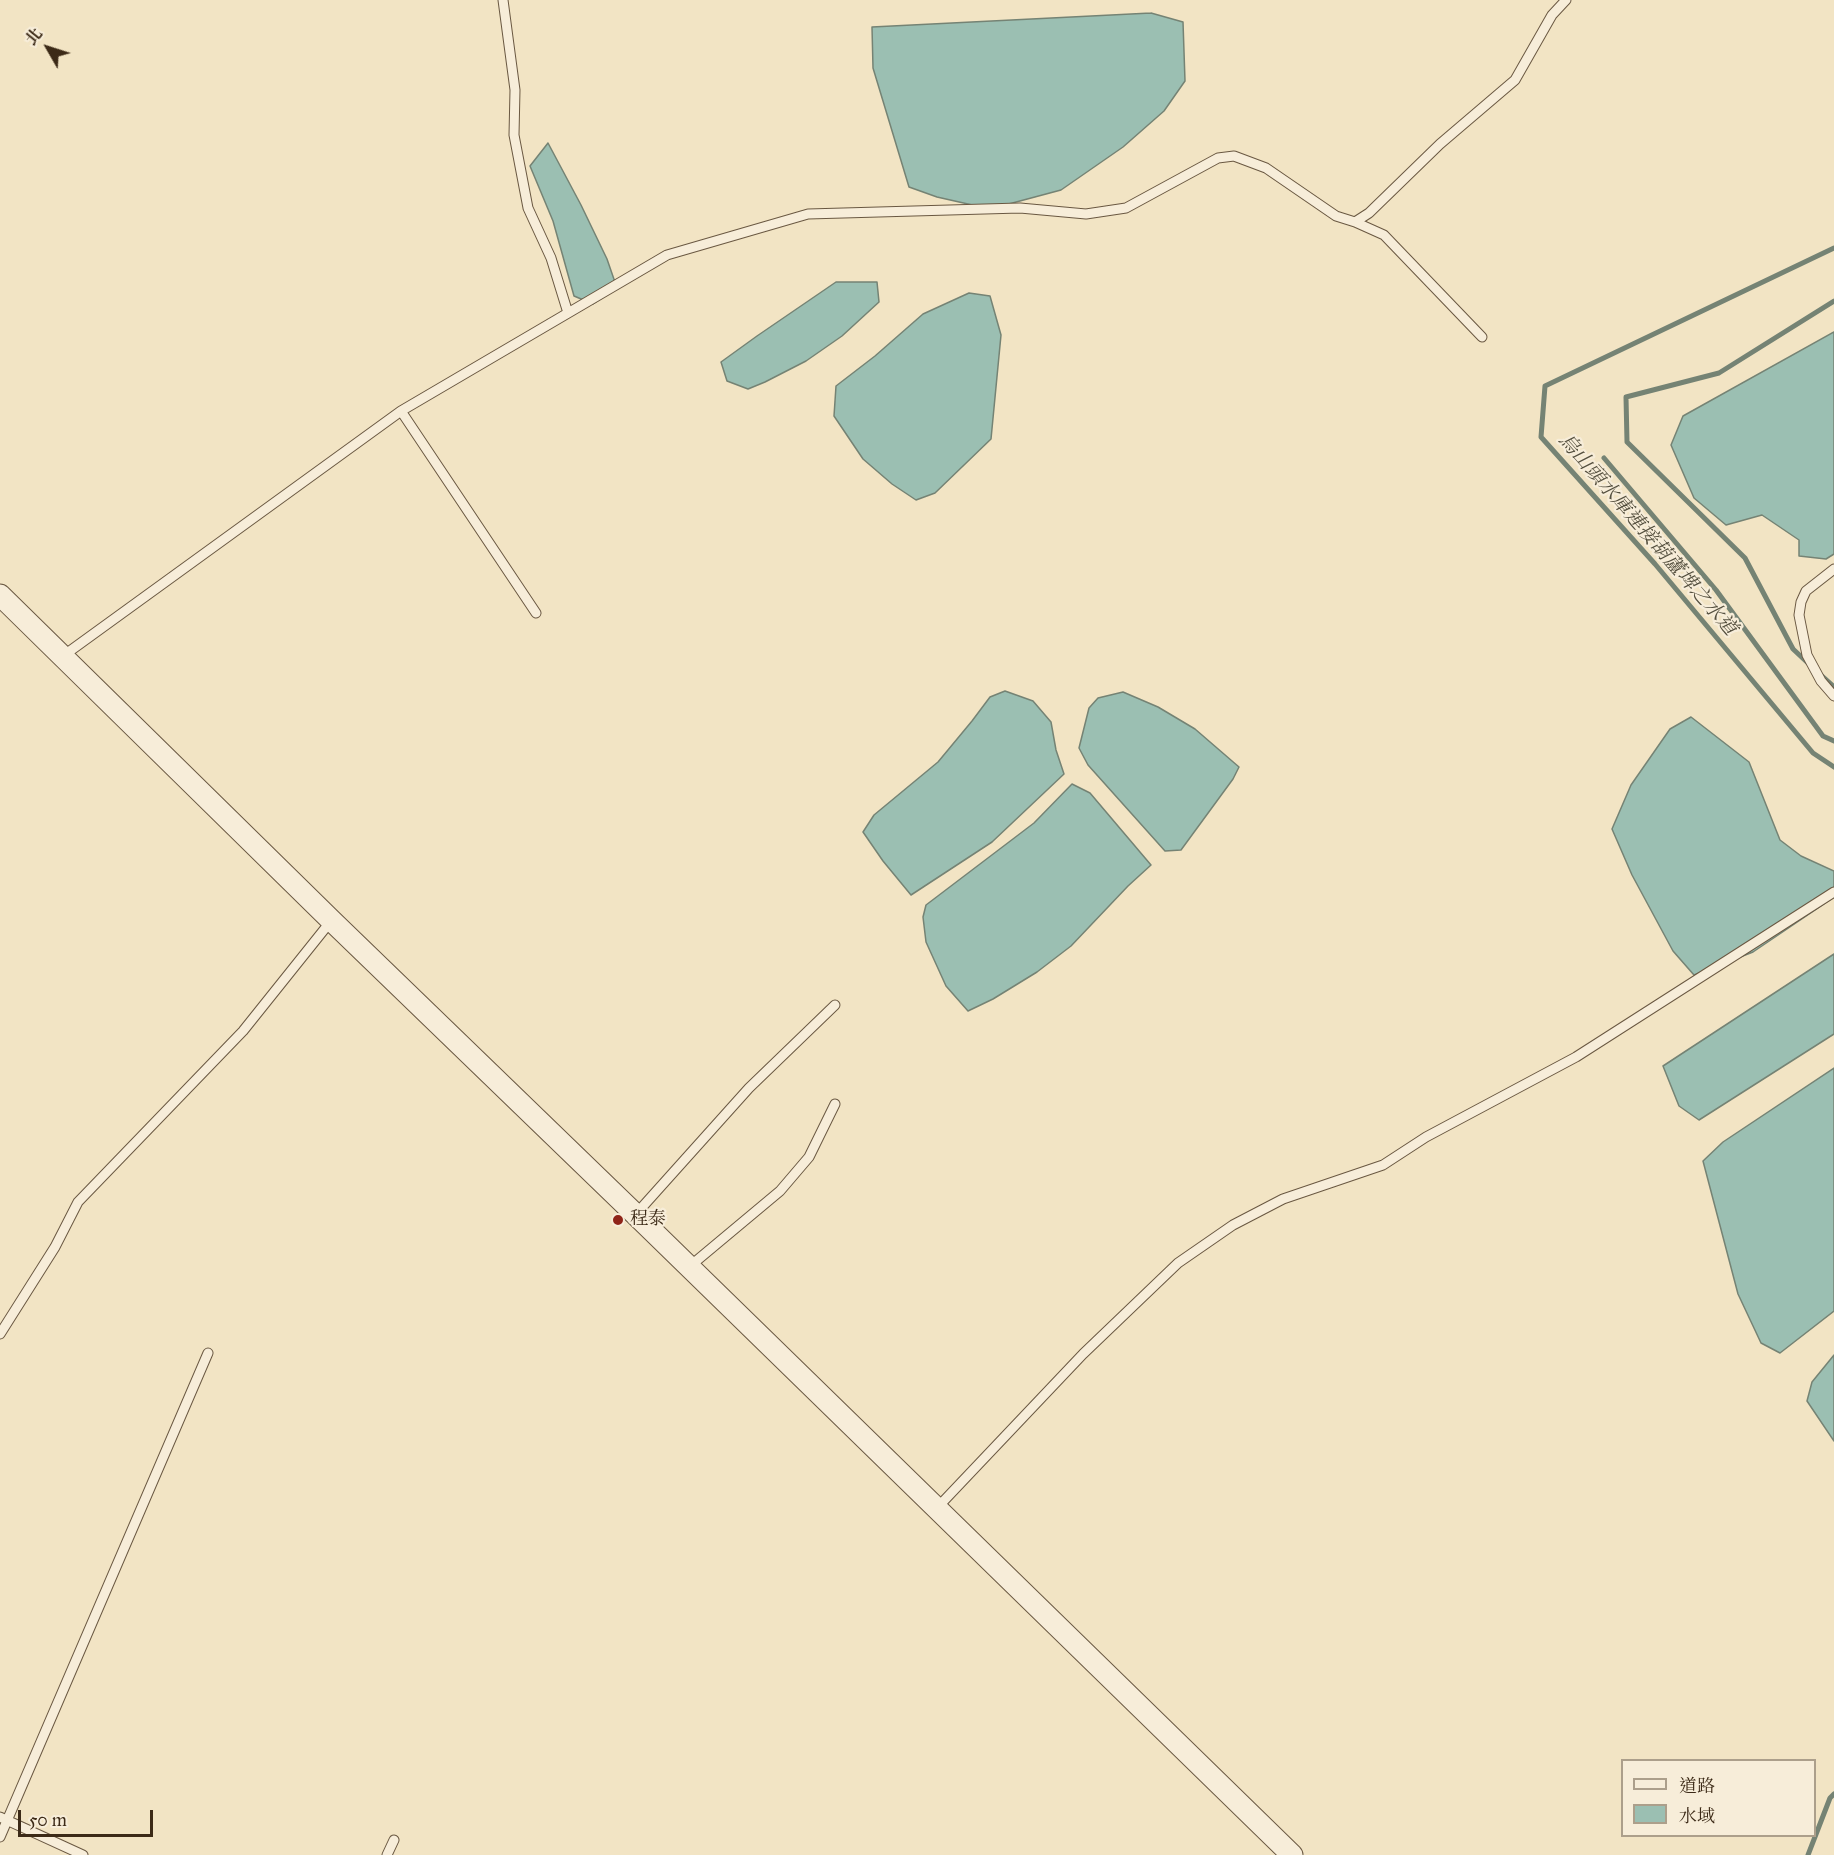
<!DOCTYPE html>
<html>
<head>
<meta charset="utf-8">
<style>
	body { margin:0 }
	#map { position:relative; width:1834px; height:1855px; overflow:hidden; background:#f2e4c4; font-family:"IM FELL Great Primer","Noto Serif TC",serif }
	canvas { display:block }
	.legend { position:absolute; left:1621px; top:1759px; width:195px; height:78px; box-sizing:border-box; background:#f7edd9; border:2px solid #ac9f8b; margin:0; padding:8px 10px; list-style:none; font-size:18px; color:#3c2a17 }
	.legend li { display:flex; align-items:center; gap:12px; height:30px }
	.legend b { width:30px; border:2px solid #ac9f8b }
	.north { position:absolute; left:18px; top:18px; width:60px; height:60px; -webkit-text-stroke:4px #f7edd9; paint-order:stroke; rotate:309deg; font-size:16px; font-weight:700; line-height:24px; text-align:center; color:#3c2a17 }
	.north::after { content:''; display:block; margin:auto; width:21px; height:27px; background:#3c2a17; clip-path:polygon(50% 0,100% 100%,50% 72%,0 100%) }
	.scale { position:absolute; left:18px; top:1810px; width:135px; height:27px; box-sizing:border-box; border:3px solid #3c2a17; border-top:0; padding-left:8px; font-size:18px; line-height:21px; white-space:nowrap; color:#3c2a17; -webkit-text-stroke:4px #f7edd9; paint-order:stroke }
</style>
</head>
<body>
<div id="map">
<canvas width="1834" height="1855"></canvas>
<ul class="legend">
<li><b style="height:8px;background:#f7edd9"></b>道路</li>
<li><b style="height:16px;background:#9bbfb2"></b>水域</li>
</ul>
<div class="north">北</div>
<div class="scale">50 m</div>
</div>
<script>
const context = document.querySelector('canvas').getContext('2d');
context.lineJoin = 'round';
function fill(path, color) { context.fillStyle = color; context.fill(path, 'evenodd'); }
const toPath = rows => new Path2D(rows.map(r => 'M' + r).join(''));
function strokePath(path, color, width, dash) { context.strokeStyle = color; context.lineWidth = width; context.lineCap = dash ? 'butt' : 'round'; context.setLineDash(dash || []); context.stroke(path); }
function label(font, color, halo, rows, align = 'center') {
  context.font = font + ' "IM FELL Great Primer","Noto Serif TC",serif'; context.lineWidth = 4.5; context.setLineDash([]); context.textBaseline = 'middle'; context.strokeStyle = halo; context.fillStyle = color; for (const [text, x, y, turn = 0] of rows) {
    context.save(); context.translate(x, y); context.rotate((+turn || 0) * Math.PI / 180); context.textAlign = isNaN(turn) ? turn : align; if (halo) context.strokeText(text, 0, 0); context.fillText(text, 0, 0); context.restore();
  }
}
const water = toPath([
	[1151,13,1183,22,1185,81,1164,111,1123,147,1061,190,990,209,937,197,909,187,873,68,872,27,1151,13],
	[548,143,581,205,607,259,617,288,593,304,574,296,553,221,530,166,548,143],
	[836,282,877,282,879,302,842,336,806,361,765,382,748,389,727,381,721,362,757,336,836,282],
	[969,293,990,296,1001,335,991,439,935,493,916,500,892,484,863,459,834,416,836,386,875,356,923,314,969,293],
	[1834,332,1834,554,1826,559,1799,556,1799,540,1762,515,1726,525,1694,498,1671,445,1683,416,1834,332],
	[1005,691,1033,701,1051,722,1056,750,1064,774,992,842,911,895,883,861,863,832,874,815,938,762,972,721,990,697,1005,691],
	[1123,692,1158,707,1195,729,1239,767,1233,779,1181,850,1165,851,1088,765,1079,748,1089,708,1098,698,1123,692],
	[1691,717,1749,762,1780,840,1801,856,1834,871,1834,897,1753,952,1694,975,1673,951,1632,875,1612,829,1631,785,1670,729,1691,717],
	[1072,784,1090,793,1151,865,1128,886,1071,946,1037,972,993,999,968,1011,946,986,926,942,923,917,926,905,1034,823,1072,784],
	[1834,954,1834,1034,1699,1120,1679,1106,1663,1066,1834,954],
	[1834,1068,1834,1311,1780,1353,1761,1343,1738,1294,1703,1161,1723,1142,1834,1068],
	[1834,1355,1834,1441,1807,1401,1812,1382,1834,1355]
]);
const stream = toPath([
	[1834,248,1545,386,1541,437,1655,564,1813,753,1834,767],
	[1604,458,1716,590,1823,736,1834,741],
	[1809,664,1793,649,1745,558,1627,442,1626,397,1719,373,1834,301],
	[1822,676,1834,687],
	[1808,1855,1830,1798,1834,1794]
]);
const service = toPath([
	[503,0,515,90,514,135,528,208,551,258,568,313],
	[1355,222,1384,235,1482,337],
	[401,411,536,613],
	[1834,569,1806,591,1801,602,1799,615,1807,655,1821,681,1834,696],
	[63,656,401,411,667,255,808,214,1020,208,1086,214,1126,208,1218,158,1234,156,1266,168,1336,216,1355,222,1369,213,1440,144,1515,80,1552,15,1566,0],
	[636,1214,749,1088,835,1005],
	[689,1267,780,1191,809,1157,835,1104],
	[0,1334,55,1247,78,1202,243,1031,331,921],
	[937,1508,1083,1354,1178,1263,1233,1225,1283,1199,1383,1165,1426,1137,1576,1057,1834,892],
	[0,1817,83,1855],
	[0,1837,208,1353],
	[387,1855,394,1840]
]);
const tertiary = toPath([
	[0,595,332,921,635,1214,1292,1855]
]);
const markers = [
	[618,1220,6,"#8f2418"]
];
const poiNames = [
	["程泰",630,1220]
];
const waterNames = [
	["烏山頭水庫連接葫蘆埤之水道",1647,535,49]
];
fill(water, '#9bbfb2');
strokePath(water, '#758374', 1.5);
strokePath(stream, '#758374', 5);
strokePath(service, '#6a5842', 11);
strokePath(tertiary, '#6a5842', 23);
strokePath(service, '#f7edd9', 9);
strokePath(tertiary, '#f7edd9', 21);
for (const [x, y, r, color] of markers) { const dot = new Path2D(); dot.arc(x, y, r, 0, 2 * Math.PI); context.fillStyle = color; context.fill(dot); strokePath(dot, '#f7edd9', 2); }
label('18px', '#3c2a17', '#f7edd9', poiNames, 'left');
label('italic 20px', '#544f3e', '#f7edd9', waterNames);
</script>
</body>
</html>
